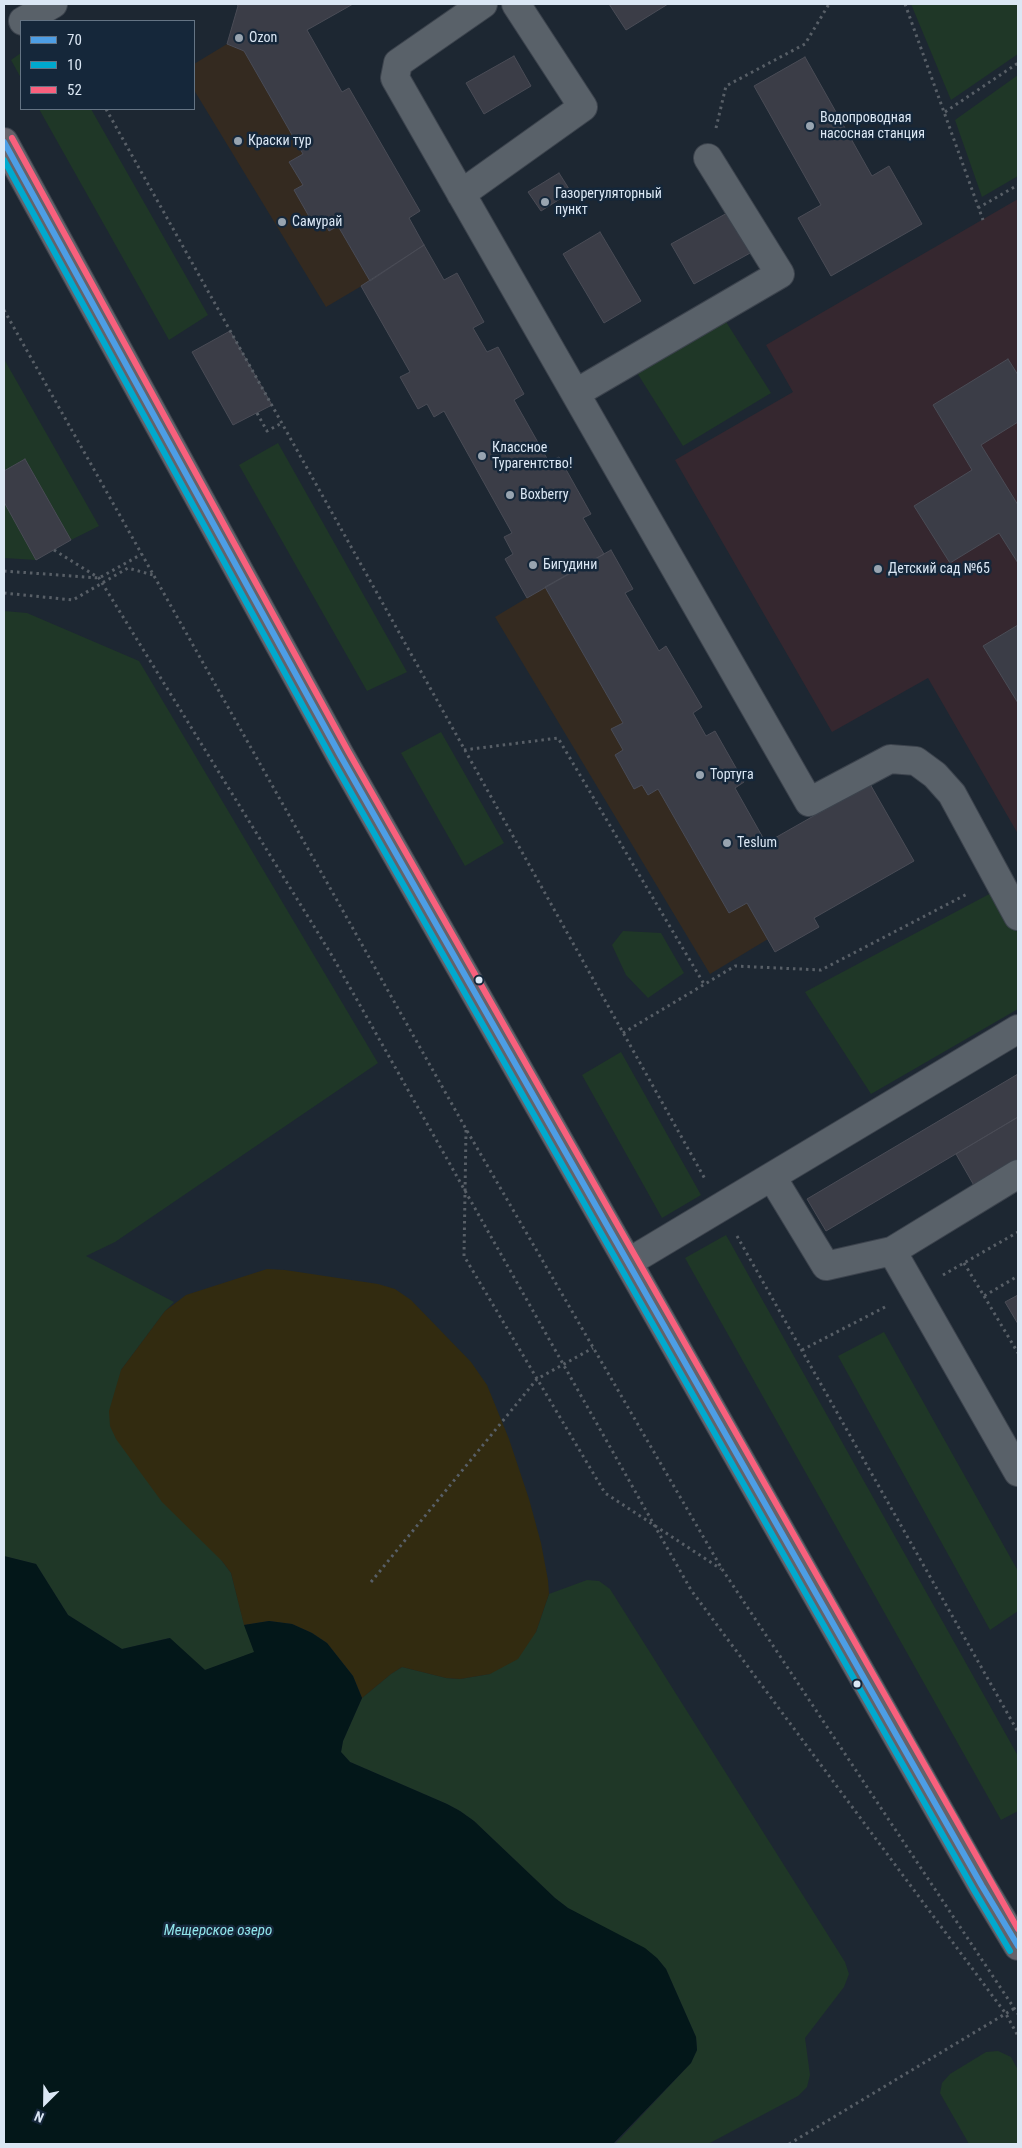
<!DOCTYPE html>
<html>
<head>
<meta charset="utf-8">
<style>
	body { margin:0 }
	#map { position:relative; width:1022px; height:2148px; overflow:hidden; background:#1d2732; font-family:"Roboto Condensed",sans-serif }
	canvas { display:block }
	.frame { position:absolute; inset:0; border:5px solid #dbe7f4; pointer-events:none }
	.legend { position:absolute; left:20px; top:20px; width:175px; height:90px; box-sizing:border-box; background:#15273a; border:1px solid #647484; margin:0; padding:6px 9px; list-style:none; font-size:15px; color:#dbe7f4 }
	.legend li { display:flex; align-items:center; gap:10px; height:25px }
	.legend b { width:25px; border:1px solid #647484 }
	.north { position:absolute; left:20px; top:2078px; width:50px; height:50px; -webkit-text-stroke:4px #15273a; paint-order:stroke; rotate:203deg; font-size:14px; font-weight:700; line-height:20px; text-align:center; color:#dbe7f4 }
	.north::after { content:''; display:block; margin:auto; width:18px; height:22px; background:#dbe7f4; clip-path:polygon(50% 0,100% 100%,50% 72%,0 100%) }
</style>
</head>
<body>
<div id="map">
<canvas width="1022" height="2148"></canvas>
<div class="frame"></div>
<ul class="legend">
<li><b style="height:6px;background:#4d9ee5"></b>70</li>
<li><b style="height:6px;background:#00a9ce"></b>10</li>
<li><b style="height:6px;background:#f8607d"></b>52</li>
</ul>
<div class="north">N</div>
</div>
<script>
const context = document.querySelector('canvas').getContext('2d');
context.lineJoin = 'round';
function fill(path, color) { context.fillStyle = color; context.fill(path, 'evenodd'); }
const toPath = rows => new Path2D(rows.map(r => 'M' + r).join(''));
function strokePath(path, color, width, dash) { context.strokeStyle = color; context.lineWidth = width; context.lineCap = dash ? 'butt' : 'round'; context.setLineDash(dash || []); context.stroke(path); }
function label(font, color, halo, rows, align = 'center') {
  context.font = font + ' "Roboto Condensed",sans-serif'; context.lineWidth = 5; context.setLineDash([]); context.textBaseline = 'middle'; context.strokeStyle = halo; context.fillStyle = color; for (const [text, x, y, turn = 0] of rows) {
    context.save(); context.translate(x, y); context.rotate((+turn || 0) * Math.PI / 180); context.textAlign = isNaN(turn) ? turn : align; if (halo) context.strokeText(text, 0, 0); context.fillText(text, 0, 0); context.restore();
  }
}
const commercial = toPath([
	[227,44,244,51,303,154,289,162,303,185,295,190,324,222,329,231,338,226,370,281,326,307,194,90,194,64],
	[545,587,623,723,612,729,623,750,615,755,634,789,642,785,648,795,658,789,729,913,747,903,768,939,710,974,495,617]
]);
const education = toPath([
	[1018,199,1018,834,928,678,832,732,675,460,793,392,766,345]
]);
const green = toPath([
	[911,4,1018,4,1018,54,951,100],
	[21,53,21,78,11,60],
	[1018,75,1018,176,982,197,955,120],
	[39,109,91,109,208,315,169,340],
	[723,317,771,393,683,446,634,368],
	[4,359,99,526,71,540,25,459,4,471],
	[278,443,407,672,367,691,239,465],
	[4,502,36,560,4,558],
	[4,611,27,613,139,661,378,1063,115,1242,86,1256,174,1302,165,1311,121,1370,222,1561,231,1573,244,1624,255,1652,205,1670,169,1638,122,1649,68,1615,36,1564,4,1556],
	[441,732,504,843,465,866,401,753],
	[995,891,1018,933,1018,1009,871,1094,805,992],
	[623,931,661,933,684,973,648,998,626,975,612,945],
	[621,1052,701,1195,662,1218,582,1075],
	[726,1235,1018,1756,1018,1811,1001,1820,685,1258],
	[884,1332,1018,1571,1018,1611,990,1630,838,1356],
	[587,1580,599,1581,610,1589,845,1962,849,1974,844,1987,805,2038,810,2075,807,2087,798,2096,708,2144,615,2144,691,2063,697,2050,696,2037,666,1969,657,1958,568,1908,555,1898,474,1821,460,1811,447,1804,350,1762,341,1752,343,1741,362,1698,391,1674,402,1667,446,1678,460,1679,490,1674,536,1632,549,1594],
	[998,2051,1011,2057,1018,2070,1018,2144,969,2144,940,2093,942,2083,950,2074,986,2052]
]);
const sand = toPath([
	[267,1269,285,1270,378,1284,395,1289,411,1300,471,1362,487,1385,509,1439,529,1499,541,1543,548,1580,549,1594,536,1632,518,1659,490,1674,460,1679,446,1678,402,1667,391,1674,362,1698,353,1676,327,1643,312,1633,292,1624,269,1621,244,1625,231,1573,222,1561,162,1502,116,1439,110,1426,109,1411,121,1370,165,1311,186,1295]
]);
const water = toPath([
	[4,1556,36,1564,68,1615,122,1649,170,1638,205,1670,254,1652,244,1625,269,1621,292,1624,312,1633,327,1643,353,1676,362,1698,343,1741,341,1752,350,1762,447,1804,460,1811,474,1821,555,1898,568,1908,645,1948,657,1958,666,1969,696,2037,697,2050,691,2063,613,2144,4,2144]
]);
const building = toPath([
	[237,4,353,4,307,30,342,92,349,88,420,211,409,218,424,245,370,281,338,226,329,231,324,222,315,227,294,190,303,185,289,162,303,154,244,51,227,44,238,6,237,4],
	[609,4,668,4,626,30,609,4],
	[514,56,531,86,484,114,466,83,514,56],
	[805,57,872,176,889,166,922,224,831,276,798,218,821,205,754,86,805,57],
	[559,173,571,192,541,211,528,192,559,173],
	[729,212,752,252,694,284,671,244,729,212],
	[600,232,641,301,604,323,563,254,600,232],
	[424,245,444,280,457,273,484,322,473,328,487,352,498,347,524,394,514,400,549,462,559,457,591,514,583,518,604,554,527,598,505,559,513,554,504,537,512,533,444,411,434,417,427,404,418,409,400,377,410,372,361,286,424,245],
	[230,331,272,405,233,425,192,352,230,331],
	[1008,359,1018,375,1018,422,981,445,1018,505,1018,563,999,533,950,563,914,506,972,470,933,405,1008,359],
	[25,459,71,540,36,560,4,502,4,471,25,459],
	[611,550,633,589,625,593,659,651,666,646,702,707,693,713,706,736,715,731,744,782,735,788,766,843,870,784,914,861,814,918,819,927,775,952,747,903,729,913,658,789,648,795,642,785,634,789,615,755,623,750,611,729,623,723,545,587,611,550],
	[1018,625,1018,703,983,646,1018,625],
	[1018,1074,1018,1117,826,1231,807,1199,1018,1074],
	[1018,1117,1018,1164,976,1189,956,1154,1018,1117],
	[1018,1295,1018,1324,1005,1302,1018,1295]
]);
const path = toPath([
	[905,4,983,220],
	[106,109,705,1179],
	[945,112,1018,63],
	[716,128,726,86,805,44,829,4],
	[978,208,1018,185],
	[4,310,466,1129,722,1569,1018,2014],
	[257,413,267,431,282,423],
	[54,550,99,578,331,954,691,1590,1006,2014,1018,2036],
	[4,571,99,578,142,554],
	[4,593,73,600,128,568,153,575],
	[464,750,558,738,704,984],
	[623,1033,735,966,821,970,969,893],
	[466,1130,464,1256,605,1493,721,1569],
	[737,1236,1018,1732],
	[964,1263,984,1296,1018,1276],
	[943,1275,1018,1232],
	[984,1296,1018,1353],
	[802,1350,887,1306],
	[371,1582,537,1379,593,1348],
	[789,2144,1015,2008]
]);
const minor = toPath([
	[483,4,398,63,395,78,809,802,890,759,916,761,935,775,952,794,1018,916],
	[23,21,53,4],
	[461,194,583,107,516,4],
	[576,393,780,274,708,158],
	[772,1177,826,1266,892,1251,1018,1174],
	[892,1251,1018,1472],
	[629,1262,1018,1029]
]);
const major = toPath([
	[4,142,340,755,982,1886,1018,1946]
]);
const bus1 = toPath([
	[4,142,340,755,982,1886,1018,1946]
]);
const bus2 = toPath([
	[4,160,332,759,974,1890,1010,1951]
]);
const bus3 = toPath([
	[12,138,348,751,1018,1929]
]);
const markers = [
	[239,38,5,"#98a4b0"],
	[810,126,5,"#98a4b0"],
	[238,141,5,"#98a4b0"],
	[545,202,5,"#98a4b0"],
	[282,222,5,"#98a4b0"],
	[482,456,5,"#98a4b0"],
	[510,495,5,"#98a4b0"],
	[533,565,5,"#98a4b0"],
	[878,569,5,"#98a4b0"],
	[700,775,5,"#98a4b0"],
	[727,843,5,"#98a4b0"],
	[479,980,4.5,"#dbe7f4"],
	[857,1684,4.5,"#dbe7f4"]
];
const poiNames = [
	["Ozon",249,38],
	["Водопроводная",820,118],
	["насосная станция",820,134],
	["Краски тур",248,141],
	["Газорегуляторный",555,194],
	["пункт",555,210],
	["Самурай",292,222],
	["Классное",492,448],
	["Турагентство!",492,464],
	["Boxberry",520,495],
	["Бигудини",543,565],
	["Детский сад №65",888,569],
	["Тортуга",710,775],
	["Teslum",737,843]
];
const waterNames = [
	["Мещерское озеро",218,1931]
];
fill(commercial, '#342a20');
fill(education, '#35272f');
fill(green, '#1f3727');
fill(sand, '#322b10');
fill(water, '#031719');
fill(building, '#3b3d47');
strokePath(building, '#4a4c56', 1);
strokePath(minor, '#3c434d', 30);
strokePath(major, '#3c434d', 30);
strokePath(path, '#585f67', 3, [2.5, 4]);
strokePath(minor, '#596169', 28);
strokePath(major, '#64626a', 28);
strokePath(bus1, '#4d9ee5', 6);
strokePath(bus2, '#00a9ce', 6);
strokePath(bus3, '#f8607d', 6);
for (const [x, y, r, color] of markers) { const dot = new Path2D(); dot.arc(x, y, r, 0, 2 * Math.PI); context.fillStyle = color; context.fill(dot); strokePath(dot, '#15273a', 2); }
label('14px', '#dbe7f4', '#15273a', poiNames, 'left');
label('italic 15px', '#90e4ea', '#15273a', waterNames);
</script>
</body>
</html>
